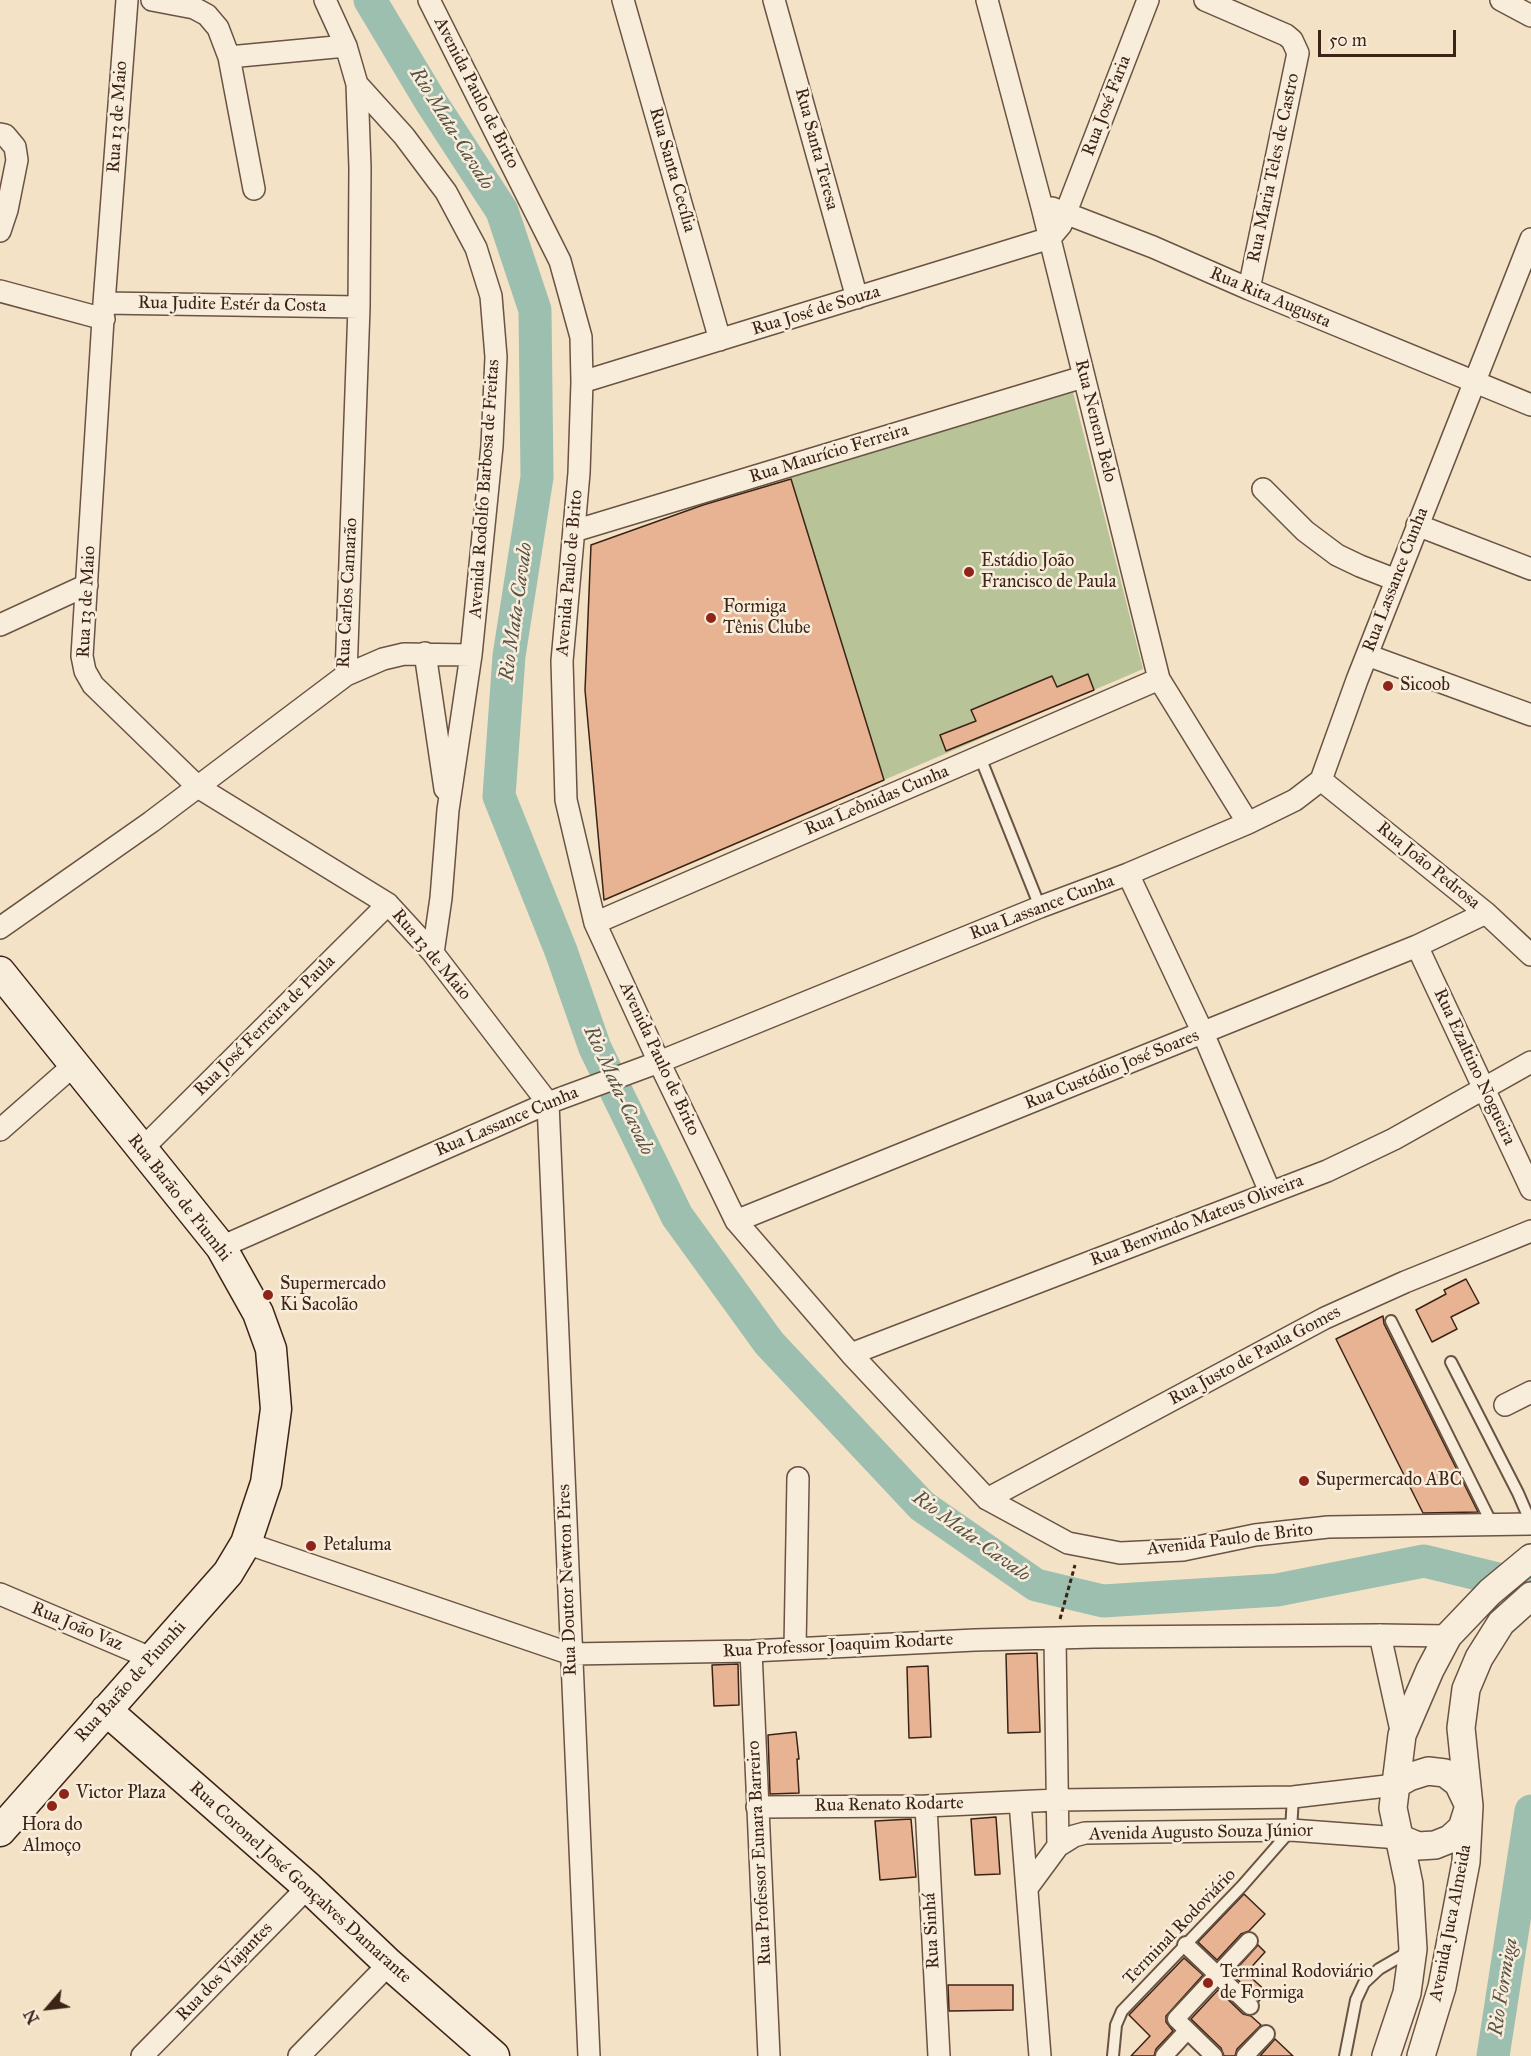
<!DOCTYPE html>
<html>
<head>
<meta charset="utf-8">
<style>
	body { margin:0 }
	#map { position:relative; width:1531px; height:2056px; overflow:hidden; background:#f4e2c7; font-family:"IM FELL Great Primer",serif }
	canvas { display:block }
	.north { position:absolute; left:18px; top:1978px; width:60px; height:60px; -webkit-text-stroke:4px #f8ecdb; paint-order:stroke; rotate:242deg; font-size:16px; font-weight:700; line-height:24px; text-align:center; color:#3b2316 }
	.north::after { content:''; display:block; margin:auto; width:21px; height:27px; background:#3b2316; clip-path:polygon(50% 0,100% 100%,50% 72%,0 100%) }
	.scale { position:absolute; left:1318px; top:30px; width:138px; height:27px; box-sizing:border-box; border:3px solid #3b2316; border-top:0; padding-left:8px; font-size:18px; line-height:21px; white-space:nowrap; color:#3b2316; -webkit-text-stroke:4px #f8ecdb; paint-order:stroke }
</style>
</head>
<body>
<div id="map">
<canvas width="1531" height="2056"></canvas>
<div class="north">N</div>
<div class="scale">50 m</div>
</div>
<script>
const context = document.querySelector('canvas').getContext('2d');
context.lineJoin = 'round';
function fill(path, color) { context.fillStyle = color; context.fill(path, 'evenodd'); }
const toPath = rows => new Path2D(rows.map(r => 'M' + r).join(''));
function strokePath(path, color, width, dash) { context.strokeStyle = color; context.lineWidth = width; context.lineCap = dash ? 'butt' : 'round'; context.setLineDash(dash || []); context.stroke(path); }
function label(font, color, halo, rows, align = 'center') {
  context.font = font + ' "IM FELL Great Primer",serif'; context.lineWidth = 5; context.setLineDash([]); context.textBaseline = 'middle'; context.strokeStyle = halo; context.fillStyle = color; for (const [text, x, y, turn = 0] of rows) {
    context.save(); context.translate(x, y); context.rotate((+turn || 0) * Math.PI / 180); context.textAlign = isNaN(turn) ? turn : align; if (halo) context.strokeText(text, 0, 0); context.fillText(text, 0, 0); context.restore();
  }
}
const green = toPath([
	[1072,388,1143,669,884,780,790,475]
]);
const river = toPath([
	[370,0,431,102,502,211,535,310,537,477,509,656,499,796,561,951,595,1048,677,1216,769,1343,922,1506,1036,1585,1103,1601,1277,1590,1424,1561,1531,1587],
	[1493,2056,1531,1811]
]);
const building = toPath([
	[791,479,884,780,604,900,585,690,591,545,703,505,791,479],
	[1088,674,1094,690,946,751,940,735,976,721,971,710,1052,676,1057,687,1088,674],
	[1466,1279,1479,1303,1451,1317,1457,1329,1432,1342,1416,1310,1446,1294,1444,1290,1466,1279],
	[1383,1316,1384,1324,1478,1512,1423,1513,1336,1339,1383,1316],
	[1037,1653,1040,1732,1008,1733,1006,1654,1037,1653],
	[738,1664,739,1705,714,1706,712,1665,738,1664],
	[928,1666,931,1737,909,1738,907,1667,928,1666],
	[796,1732,799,1759,797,1759,799,1793,770,1794,768,1735,796,1732],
	[996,1817,1000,1874,975,1875,971,1819,996,1817],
	[911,1819,916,1877,880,1880,875,1821,911,1819],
	[1244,1894,1265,1914,1249,1931,1241,1934,1217,1960,1198,1942,1244,1894],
	[1258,1945,1265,1952,1246,1973,1267,1992,1259,2001,1232,1974,1258,1945],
	[1184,1958,1203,1975,1166,2016,1166,2022,1173,2031,1156,2049,1154,2056,1131,2056,1150,2036,1129,2015,1184,1958],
	[948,1985,1013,1985,1013,2010,949,2011,948,1985],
	[1218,1990,1243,2014,1251,2016,1261,2025,1237,2049,1235,2056,1224,2056,1221,2048,1191,2019,1218,1990],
	[1275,2039,1293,2056,1260,2056,1275,2039]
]);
const path = toPath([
	[1060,1619,1075,1565]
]);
const service = toPath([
	[980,757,1040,907],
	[1391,1321,1492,1524],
	[1451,1362,1518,1493,1531,1523],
	[1113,2056,1116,2025,1122,2011,1242,1886,1291,1830,1293,1797],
	[1345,2056,1356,2000,1364,1983,1379,1969,1410,1951]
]);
const pedestrian = toPath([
	[1186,1945,1250,2006],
	[1164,2056,1187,2031],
	[1214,2056,1176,2019,1249,1941],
	[1245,2056,1266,2034]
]);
const minor = toPath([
	[127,0,104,303,82,656,85,671,93,685,198,787,388,904,433,953,548,1103],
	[152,0,194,8,207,15,218,28,229,57,346,46],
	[325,0,346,46,357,84,404,136,446,192,476,248,491,296,496,357,492,446,471,655,448,810,441,898,433,953],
	[429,0,560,261,581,337,582,382,579,473,562,661,566,800,595,923,659,1062,736,1221,851,1354,987,1499,1068,1543,1120,1553,1183,1550,1255,1535,1328,1527,1531,1524],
	[623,0,720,340],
	[774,0,857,298],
	[987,0,1042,207,1159,679,1248,823],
	[1205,0,1286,35,1292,40,1298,53,1249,289],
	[1501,0,1531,16],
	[229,57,254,189],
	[0,134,5,135,15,147,17,160,7,210,0,231],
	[1052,208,1153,247,1249,289,1531,405],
	[0,291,104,319],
	[104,303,359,307],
	[582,382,1050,238,1061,225,1148,0],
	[1263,489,1305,531,1337,555,1360,566,1396,580],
	[1417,525,1531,569],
	[574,531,1083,377],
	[0,625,87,585],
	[425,653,445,789],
	[1367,655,1531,715],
	[346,675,383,659,404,654,471,655],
	[1321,780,1486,913,1531,955],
	[1128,874,1203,1033,1270,1192],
	[595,923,1159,679],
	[0,928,151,822,346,675,359,307,360,168,357,84],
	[1417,946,1531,1189],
	[548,1103,589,2056],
	[0,1130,74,1065],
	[142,1149,388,904],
	[736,1221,1417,946,1486,913],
	[221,1247,548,1103,659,1062,1040,907,1128,874,1248,823,1295,800,1321,780,1357,680,1531,239],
	[851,1354,1327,1171,1394,1139,1531,1062],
	[1505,1405,1531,1392],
	[987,1499,1325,1318,1405,1282,1531,1231],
	[246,1543,571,1654,751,1651,975,1640,1095,1637,1380,1635,1448,1636],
	[0,1594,153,1659],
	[1380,1635,1402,1735],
	[1055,1638,1058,1846],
	[795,1648,798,1478],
	[751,1651,769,2056],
	[1020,1802,1040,2056],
	[926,1806,939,2056],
	[757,1807,926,1806,1057,1800,1293,1797,1395,1785],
	[1027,1888,1058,1846,1074,1836,1085,1833,1291,1830,1399,1838],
	[142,2056,308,1887],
	[299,2056,389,1964]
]);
const tertiary = toPath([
	[1395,1785,1409,1777,1428,1771,1445,1773,1458,1783,1469,1806,1462,1828,1450,1839,1435,1845,1418,1846,1399,1838],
	[1386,2056,1407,1993,1413,1949,1409,1884,1393,1808,1402,1735,1430,1670,1448,1636,1490,1592,1531,1558],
	[1421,2056,1442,1987,1466,1862,1469,1806,1461,1728,1466,1689,1479,1658,1501,1623,1531,1596]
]);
const secondary = toPath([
	[0,972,221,1247,258,1313,271,1349,276,1409,266,1483,246,1543,228,1573,0,1831],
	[106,1710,308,1887,389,1964,494,2056]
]);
const markers = [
	[969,572,6,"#8f2418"],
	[711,618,6,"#8f2418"],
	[1388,686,6,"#8f2418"],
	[268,1295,6,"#8f2418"],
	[1304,1481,6,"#8f2418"],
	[311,1546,6,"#8f2418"],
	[64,1794,6,"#8f2418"],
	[52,1806,6,"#8f2418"],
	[1208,1983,6,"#8f2418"]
];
const streetNames = [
	["Avenida Paulo de Brito",476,93,63],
	["Rua José Faria",1107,106,-69],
	["Rua 13 de Maio",118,117,-86],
	["Rua Santa Teresa",816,149,75],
	["Rua Maria Teles de Castro",1274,168,-78],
	["Rua Santa Cecília",672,170,74],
	["Rua Rita Augusta",1270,298,23],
	["Rua Judite Estér da Costa",232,305,1],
	["Rua José de Souza",816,311,-17],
	["Rua Nenem Belo",1095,421,76],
	["Rua Maurício Ferreira",829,454,-17],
	["Avenida Rodolfo Barbosa de Freitas",485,489,-86],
	["Avenida Paulo de Brito",570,573,-85],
	["Rua Lassance Cunha",1396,580,-69],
	["Rua Carlos Camarão",348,593,-87],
	["Rua 13 de Maio",87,602,-87],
	["Rua Leônidas Cunha",877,801,-23],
	["Rua João Pedrosa",1428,866,39],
	["Rua Lassance Cunha",1042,908,-21],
	["Rua 13 de Maio",431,955,50],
	["Rua José Ferreira de Paula",265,1026,-45],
	["Avenida Paulo de Brito",659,1059,65],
	["Rua Ezaltino Nogueira",1474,1067,65],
	["Rua Custódio José Soares",1112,1070,-22],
	["Rua Lassance Cunha",507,1122,-23],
	["Rua Barão de Piumhi",179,1198,52],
	["Rua Benvindo Mateus Oliveira",1197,1221,-21],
	["Rua Justo de Paula Gomes",1255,1356,-28],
	["Avenida Paulo de Brito",1230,1540,-7],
	["Rua Doutor Newton Pires",568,1580,-92],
	["Rua João Vaz",77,1627,23],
	["Rua Professor Joaquim Rodarte",838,1646,-3],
	["Rua Barão de Piumhi",131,1682,-48],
	["Rua Renato Rodarte",889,1805,-1],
	["Avenida Augusto Souza Júnior",1201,1833,-1],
	["Rua Professor Eunara Barreiro",760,1853,-93],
	["Rua Coronel José Gonçalves Damarante",300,1883,42],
	["Avenida Juca Almeida",1451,1923,-79],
	["Terminal Rodoviário",1180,1927,-46],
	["Rua Sinhá",932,1931,-93],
	["Rua dos Viajantes",225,1972,-46]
];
const poiNames = [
	["Estádio João",981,562],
	["Francisco de Paula",981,583],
	["Formiga",723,608],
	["Tênis Clube",723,629],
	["Sicoob",1400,686],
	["Supermercado",280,1285],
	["Ki Sacolão",280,1306],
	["Supermercado ABC",1316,1481],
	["Petaluma",323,1546],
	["Victor Plaza",76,1794],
	["Hora do",52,1826,"center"],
	["Almoço",52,1847,"center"],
	["Terminal Rodoviário",1220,1973],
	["de Formiga",1220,1994]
];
const waterNames = [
	["Rio Mata-Cavalo",451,129,58],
	["Rio Mata-Cavalo",517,612,-82],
	["Rio Mata-Cavalo",618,1091,65],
	["Rio Mata-Cavalo",971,1537,36],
	["Rio Formiga",1504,1987,-81]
];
fill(green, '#b8c498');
strokePath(river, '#9dbfb0', 33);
fill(building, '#e7b393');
strokePath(building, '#3b2316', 1.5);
strokePath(service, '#695342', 14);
strokePath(pedestrian, '#695342', 20);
strokePath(minor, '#695342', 24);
strokePath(tertiary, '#695342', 30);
strokePath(secondary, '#3b2316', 33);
strokePath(path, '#3b2316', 3, [4.5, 3]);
strokePath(service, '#f8ecdb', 10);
strokePath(pedestrian, '#f8ecdb', 16);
strokePath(minor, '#f8ecdb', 21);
strokePath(tertiary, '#f8ecdb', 27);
strokePath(secondary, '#f8ecdb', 30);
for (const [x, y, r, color] of markers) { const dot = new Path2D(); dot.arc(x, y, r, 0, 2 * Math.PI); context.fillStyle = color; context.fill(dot); strokePath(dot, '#f8ecdb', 2); }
label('18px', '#3b2316', '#f8ecdb', streetNames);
label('18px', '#3b2316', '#f8ecdb', poiNames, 'left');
label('italic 20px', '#585244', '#f8ecdb', waterNames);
</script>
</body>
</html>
